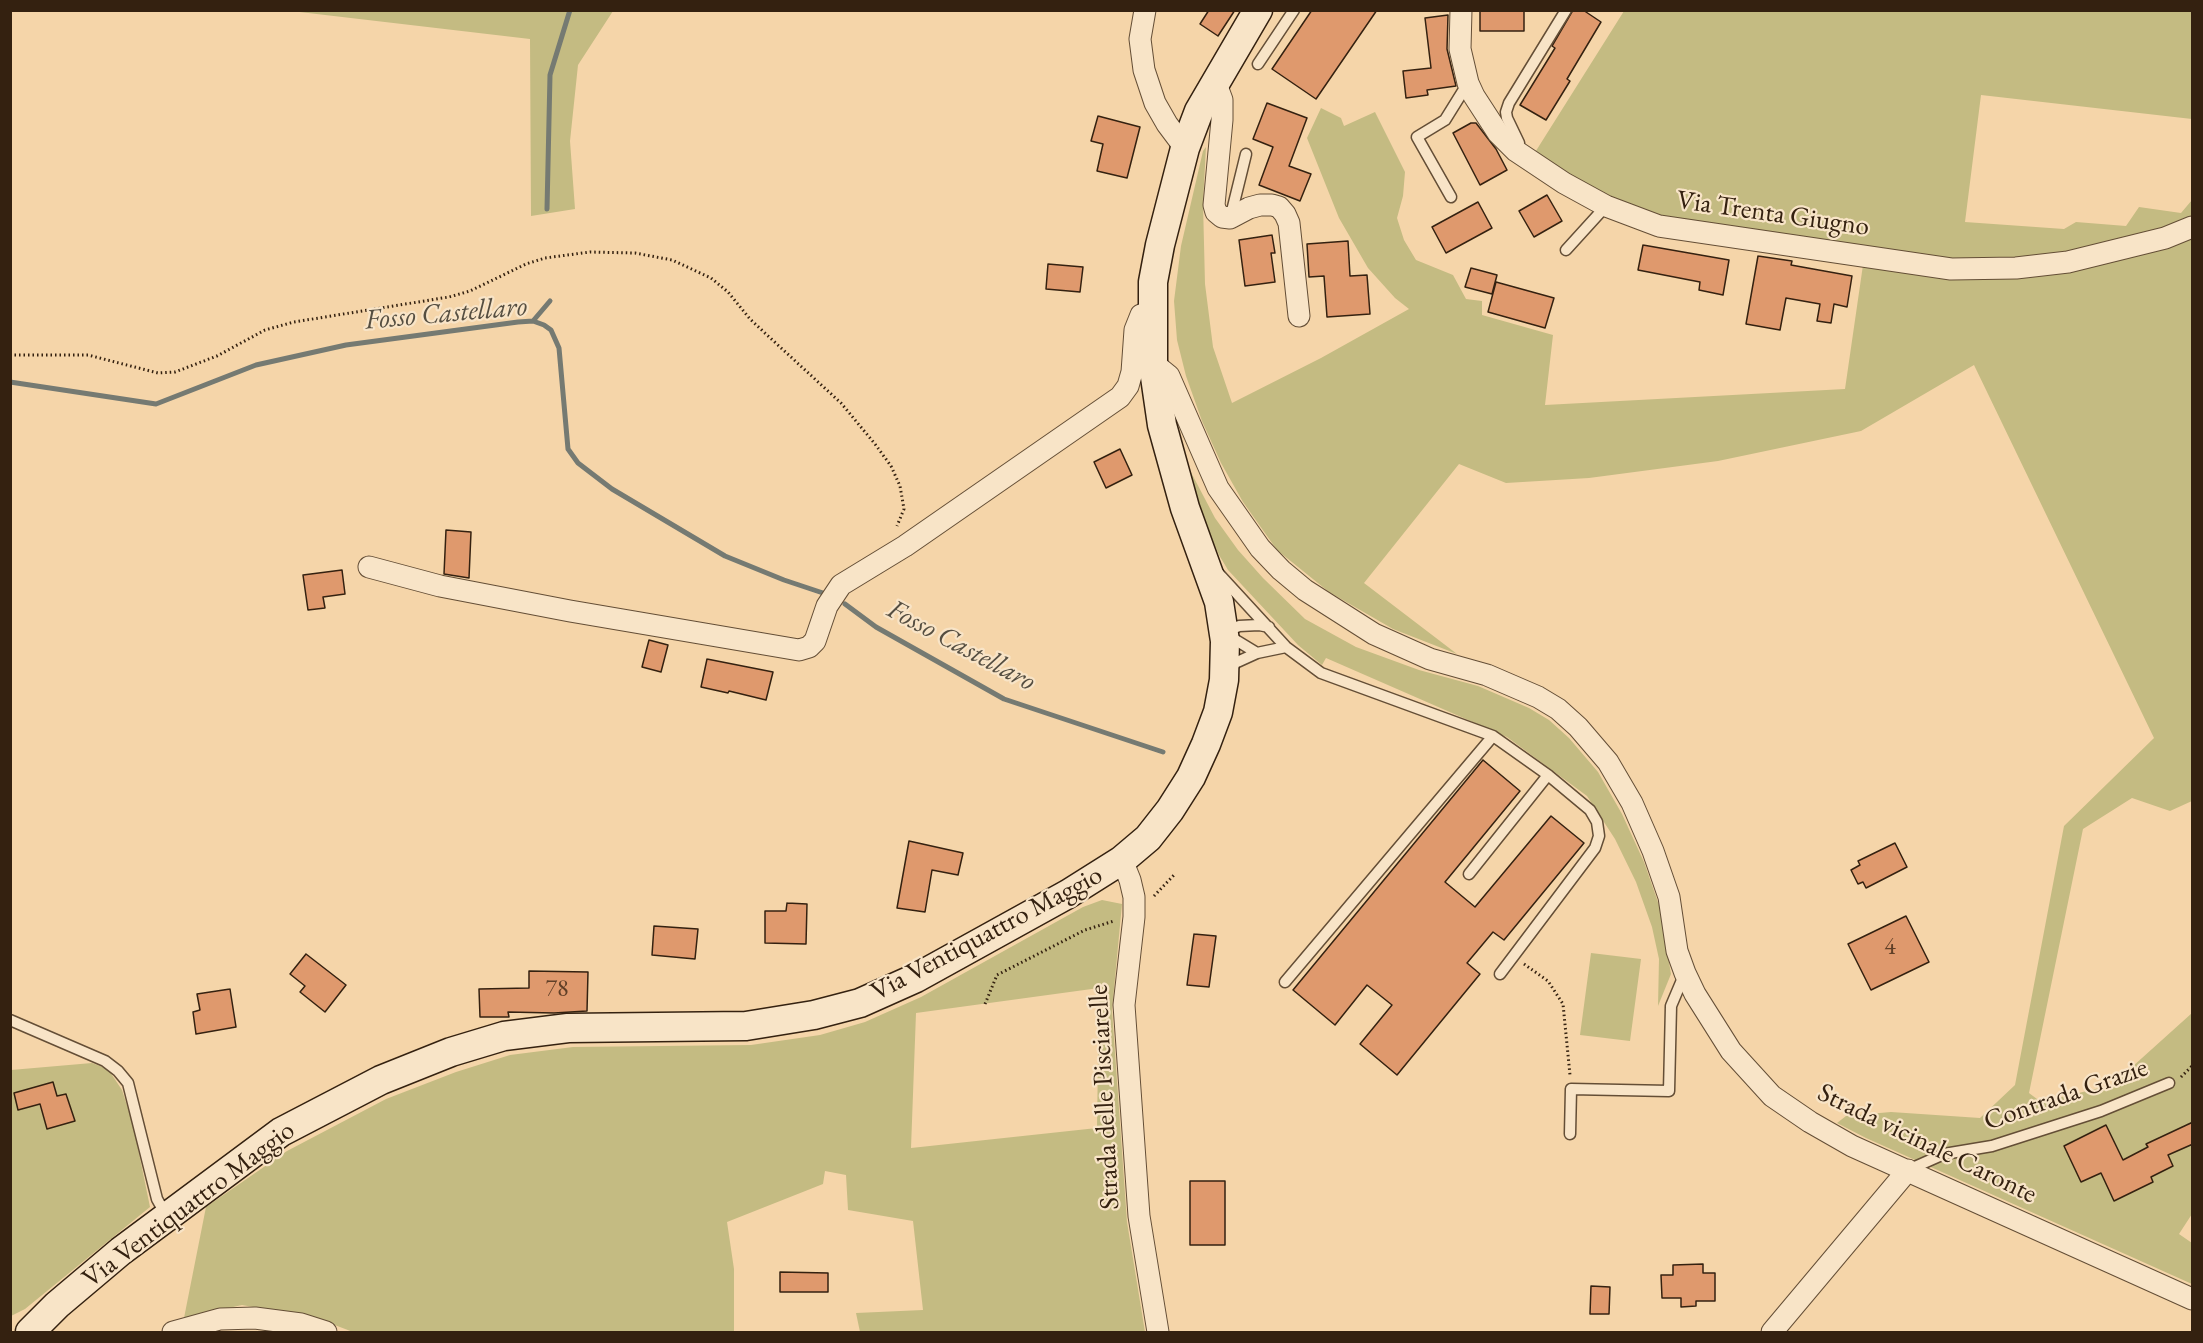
<!DOCTYPE html>
<html>
<head>
<meta charset="utf-8">
<style>
	body { margin:0 }
	#map { position:relative; width:2203px; height:1343px; overflow:hidden; background:#f5d5a9; font-family:"EB Garamond",serif }
	canvas { display:block }
	.frame { position:absolute; inset:0; border:12px solid #342110; pointer-events:none }
</style>
</head>
<body>
<div id="map">
<canvas width="2203" height="1343"></canvas>
<div class="frame"></div>
</div>
<script>
const context = document.querySelector('canvas').getContext('2d');
context.lineJoin = 'round';
function fill(path, color) { context.fillStyle = color; context.fill(path, 'evenodd'); }
const toPath = rows => new Path2D(rows.map(r => 'M' + r).join(''));
function strokePath(path, color, width, dash) { context.strokeStyle = color; context.lineWidth = width; context.lineCap = dash ? 'butt' : 'round'; context.setLineDash(dash || []); context.stroke(path); }
function label(font, color, halo, rows, align = 'center') {
  context.font = font + ' "EB Garamond",serif'; context.lineWidth = 4.5; context.setLineDash([]); context.textBaseline = 'middle'; context.strokeStyle = halo; context.fillStyle = color; for (const [text, x, y, turn = 0] of rows) {
    context.save(); context.translate(x, y); context.rotate((+turn || 0) * Math.PI / 180); context.textAlign = isNaN(turn) ? turn : align; if (halo) context.strokeText(text, 0, 0); context.fillText(text, 0, 0); context.restore();
  }
}
const green = toPath([
	[291,11,613,11,578,65,570,141,575,209,531,216,530,39],
	[1624,11,2192,11,2192,119,1981,95,1965,222,2064,229,2076,222,2126,226,2139,207,2181,213,2192,200,2192,216,2141,237,2081,252,2013,259,1949,259,1693,223,1643,212,1592,190,1534,154],
	[1321,108,1341,118,1344,126,1375,112,1405,172,1403,196,1397,218,1404,240,1416,260,1453,275,1466,299,1482,301,1482,315,1553,335,1545,405,1845,389,1863,265,2129,257,2192,239,2192,801,2170,811,2132,798,2083,829,2029,1093,2041,1102,2112,1085,2192,1013,2192,1214,2179,1234,2192,1243,2192,1284,1866,1138,1837,1123,1846,1116,1891,1112,1980,1118,2015,1085,2064,826,2154,738,1974,365,1861,431,1718,461,1589,478,1506,483,1459,464,1364,583,1457,654,1393,629,1329,592,1277,550,1243,502,1221,463,1202,421,1186,376,1177,340,1174,301,1181,246,1203,151,1206,147,1203,203,1205,284,1213,347,1232,403,1321,358,1409,309,1395,298,1368,268,1339,218,1307,138],
	[1184,459,1215,518,1238,550,1263,578,1305,619,1356,647,1419,670,1478,686,1529,708,1549,720,1569,738,1598,772,1622,814,1644,862,1660,908,1671,974,1658,1006,1659,959,1652,927,1636,882,1615,839,1587,796,1507,737,1326,658,1322,665,1298,645,1228,570,1219,555,1201,515],
	[1102,900,1122,904,1112,1010,1127,1222,1145,1332,860,1332,856,1313,923,1310,913,1221,848,1210,846,1175,825,1171,823,1184,727,1222,734,1269,734,1332,353,1332,319,1319,242,1305,184,1318,206,1207,287,1151,386,1099,456,1072,510,1055,573,1047,751,1045,820,1035,865,1022,921,997,1083,907],
	[1099,988,1097,1128,911,1148,916,1013],
	[1591,953,1641,959,1630,1041,1580,1035],
	[92,1063,108,1069,122,1090,133,1124,150,1207,25,1309,11,1316,11,1070],
	[52,1082,57,1096,67,1094,74,1121,47,1129,39,1104,19,1110,14,1094]
]);
const stream = toPath([
	[547,209,550,75,570,10],
	[533,321,550,301],
	[10,382,156,404,256,365,346,345,518,322,533,321,544,325,551,330,559,348,568,449,578,463,612,489,725,556,784,580,823,593],
	[845,604,876,627,1004,699,1163,752]
]);
const building = toPath([
	[1209,10,1235,10,1218,36,1200,24,1209,10],
	[1312,10,1377,10,1316,99,1272,69,1312,10],
	[1480,10,1524,10,1524,31,1480,31,1480,10],
	[1573,10,1583,10,1601,22,1567,79,1570,81,1546,120,1520,105,1555,48,1552,46,1573,10],
	[1448,15,1447,49,1456,86,1427,90,1428,95,1406,98,1403,71,1431,68,1425,18,1448,15],
	[1267,103,1307,118,1289,166,1311,174,1300,201,1259,185,1273,147,1253,139,1267,103],
	[1098,116,1140,127,1127,178,1097,171,1103,144,1091,141,1098,116],
	[1471,123,1476,123,1496,149,1507,170,1480,185,1453,133,1471,123],
	[1547,195,1562,221,1534,237,1519,211,1547,195],
	[1478,202,1492,228,1446,253,1432,227,1478,202],
	[1272,235,1275,253,1271,253,1275,282,1245,286,1239,240,1272,235],
	[1348,241,1350,276,1367,275,1370,314,1327,317,1324,276,1309,277,1307,244,1348,241],
	[1643,245,1729,260,1723,295,1699,290,1700,282,1638,270,1643,245],
	[1758,256,1792,261,1791,265,1852,276,1847,307,1834,304,1831,323,1817,321,1820,304,1786,298,1780,330,1746,324,1758,256],
	[1048,264,1083,267,1080,292,1046,289,1048,264],
	[1471,268,1497,275,1492,294,1465,287,1471,268],
	[1496,282,1554,298,1545,328,1488,312,1496,282],
	[1120,449,1132,475,1106,488,1094,462,1120,449],
	[446,530,471,532,469,578,444,574,446,530],
	[342,570,345,594,323,597,325,608,308,610,303,575,342,570],
	[649,640,668,645,661,672,642,667,649,640],
	[707,659,773,672,766,700,729,691,728,693,701,687,707,659],
	[1483,760,1520,791,1445,882,1475,907,1551,816,1584,843,1504,940,1493,932,1467,963,1480,974,1397,1075,1360,1044,1392,1005,1367,985,1335,1025,1293,990,1483,760],
	[909,841,963,853,958,875,932,870,925,912,897,908,909,841],
	[1895,843,1907,867,1866,888,1863,882,1858,884,1851,870,1860,865,1858,861,1895,843],
	[787,903,807,904,806,944,765,943,765,911,786,911,787,903],
	[1906,916,1929,962,1871,990,1848,944,1906,916],
	[654,926,698,929,695,959,652,955,654,926],
	[1194,934,1216,936,1209,987,1187,985,1194,934],
	[306,954,346,985,325,1012,300,992,305,986,290,974,306,954],
	[529,971,588,972,587,1011,554,1013,508,1012,509,1017,480,1017,479,989,529,988,529,971],
	[230,989,236,1027,196,1034,193,1012,200,1010,197,994,230,989],
	[53,1082,57,1096,66,1094,75,1121,47,1129,40,1104,18,1110,14,1093,53,1082],
	[2193,1122,2193,1144,2168,1155,2173,1166,2151,1177,2153,1182,2114,1201,2101,1173,2081,1182,2064,1146,2106,1125,2123,1160,2148,1147,2146,1144,2193,1122],
	[1190,1181,1225,1181,1225,1245,1190,1245,1190,1181],
	[1703,1264,1703,1273,1715,1273,1715,1301,1696,1301,1696,1306,1681,1307,1681,1298,1662,1298,1661,1275,1673,1275,1673,1265,1703,1264],
	[780,1272,828,1273,828,1292,780,1292,780,1272],
	[1591,1286,1610,1287,1609,1314,1590,1314,1591,1286]
]);
const path = toPath([
	[10,355,88,355,158,373,175,372,217,356,265,330,294,322,449,297,470,291,526,264,545,258,590,252,635,253,672,260,711,278,728,292,750,319,767,335,841,403,875,444,891,466,900,486,904,509,897,526],
	[1154,896,1175,874],
	[1524,964,1548,981,1563,1004,1570,1075],
	[985,1004,997,975,1085,930,1114,921],
	[2181,1077,2192,1066]
]);
const service = toPath([
	[1258,64,1294,10],
	[1518,149,1519,143,1507,118,1506,112,1509,103,1566,10],
	[1451,197,1417,137,1445,120,1468,83],
	[1231,215,1246,154],
	[1566,250,1606,206],
	[1218,573,1286,647,1321,673,1493,736,1548,775,1590,810,1597,822,1599,836,1595,848,1500,974],
	[1226,632,1239,626,1259,625,1269,627],
	[1229,636,1257,653],
	[1231,670,1235,663,1257,653,1286,647],
	[1469,874,1548,775],
	[1285,982,1493,736],
	[10,1020,105,1061,118,1071,128,1083,157,1199,166,1215],
	[1570,1134,1571,1089,1669,1091,1671,1006,1685,973],
	[1908,1170,1944,1154,1992,1146,2101,1111,2169,1083]
]);
const minor = toPath([
	[1145,10,1140,39,1144,70,1155,103,1167,124,1185,148],
	[1461,10,1460,49,1468,83,1474,96,1498,133,1516,151,1564,183,1606,206,1659,226,1951,269,2016,268,2068,262,2165,238,2192,227],
	[1215,81,1222,100,1222,120,1214,205,1216,212,1222,217,1230,218,1249,208,1260,205,1272,205,1279,207,1285,214,1289,223,1299,316],
	[1153,363,1169,376,1218,488,1260,548,1281,570,1305,590,1374,634,1430,659,1487,675,1538,697,1558,709,1578,727,1608,762,1632,803,1653,851,1669,897,1677,951,1685,973,1695,994,1731,1051,1772,1096,1810,1122,1852,1146,2192,1299],
	[369,567,440,586,570,611,799,650,809,647,815,641,827,606,841,585,905,546,1120,397,1128,386,1132,372,1135,330,1141,315,1153,311],
	[1122,860,1130,880,1134,897,1134,917,1124,1005,1139,1216,1158,1332],
	[173,1332,220,1319,255,1318,301,1324,326,1332],
	[1772,1332,1908,1170]
]);
const secondary = toPath([
	[30,1332,57,1305,121,1251,281,1132,381,1080,451,1052,504,1036,568,1028,746,1026,814,1015,860,1003,916,978,1068,894,1122,860,1148,838,1170,810,1191,777,1206,744,1218,712,1224,680,1225,641,1219,602,1185,508,1162,425,1153,363,1153,282,1160,245,1185,148,1199,111,1258,10]
]);
const numberNames = [
	["4",1890,947],
	["78",557,989]
];
const streetNames = [
	["Via Trenta Giugno",1773,214,8],
	["Via Ventiquattro Maggio",987,934,-28],
	["Contrada Grazie",2066,1095,-19],
	["Strada delle Pisciarelle",1105,1097,-93],
	["Strada vicinale Caronte",1927,1144,26],
	["Via Ventiquattro Maggio",189,1205,-37]
];
const waterNames = [
	["Fosso Castellaro",446,314,-5],
	["Fosso Castellaro",961,646,28]
];
fill(green, '#c4bb82');
strokePath(stream, '#757a72', 5);
fill(building, '#df996d');
strokePath(building, '#342110', 1.5);
strokePath(service, '#644e36', 13);
strokePath(minor, '#644e36', 23);
strokePath(secondary, '#342110', 31);
strokePath(path, '#342110', 3, [1.5, 3]);
strokePath(service, '#f8e4c7', 10);
strokePath(minor, '#f8e4c7', 21);
strokePath(secondary, '#f8e4c7', 28);
label('24px', '#5f3f27', null, numberNames);
label('27px', '#342110', '#f8e4c7', streetNames);
label('italic 28px', '#554e41', '#f8e4c7', waterNames);
</script>
</body>
</html>
